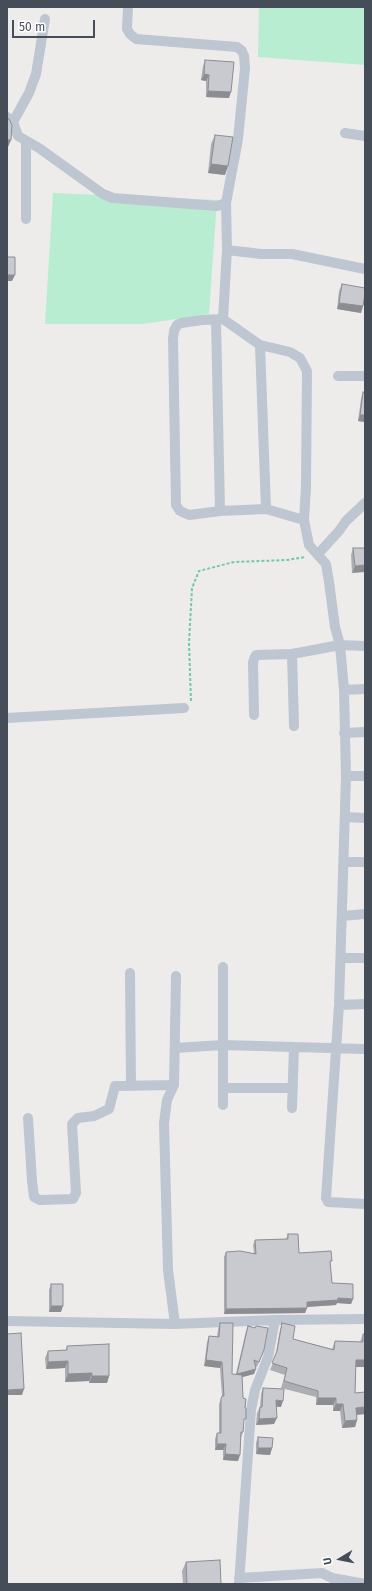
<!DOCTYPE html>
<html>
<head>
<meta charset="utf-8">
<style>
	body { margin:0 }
	#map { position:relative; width:372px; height:1591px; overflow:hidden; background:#eeebeb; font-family:"Fira Sans",sans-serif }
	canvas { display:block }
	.frame { position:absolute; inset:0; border:8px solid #444d58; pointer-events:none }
	.north { position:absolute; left:320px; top:1539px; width:40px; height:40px; -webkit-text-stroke:3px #fff; paint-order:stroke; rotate:260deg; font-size:11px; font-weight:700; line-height:16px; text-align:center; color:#444d58 }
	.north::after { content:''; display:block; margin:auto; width:14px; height:18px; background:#444d58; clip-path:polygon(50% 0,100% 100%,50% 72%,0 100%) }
	.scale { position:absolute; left:12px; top:20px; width:83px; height:18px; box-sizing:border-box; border:2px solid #444d58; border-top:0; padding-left:5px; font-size:12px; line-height:14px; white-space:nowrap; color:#444d58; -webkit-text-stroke:3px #fff; paint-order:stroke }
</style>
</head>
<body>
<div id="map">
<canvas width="372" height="1591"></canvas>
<div class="frame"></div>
<div class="north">U</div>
<div class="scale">50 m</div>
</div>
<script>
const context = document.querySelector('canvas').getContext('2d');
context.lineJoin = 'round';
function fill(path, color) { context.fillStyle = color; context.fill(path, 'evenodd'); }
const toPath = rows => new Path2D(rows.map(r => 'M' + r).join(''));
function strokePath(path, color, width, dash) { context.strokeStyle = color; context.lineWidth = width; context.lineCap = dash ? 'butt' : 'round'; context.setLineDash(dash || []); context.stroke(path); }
const green = toPath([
	[259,7,365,7,365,65,258,57],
	[53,193,217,200,209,314,143,324,45,324]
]);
const path = toPath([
	[191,701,189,643,192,588,199,571,234,562,287,560,306,557]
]);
const minor = toPath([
	[128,7,127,29,130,34,136,39,237,47,242,51,244,56,245,68,238,139,226,203],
	[7,117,13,122,18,136,39,148,103,194,113,198,217,206,226,203,227,250,261,254,292,254,365,269],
	[13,122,29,93,36,74,45,19],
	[345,133,365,136],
	[26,142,26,219],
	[227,250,223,319,202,320,181,323,177,325,174,331,173,339,176,505,180,511,189,515,220,511,266,509,304,520],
	[223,319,260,345,266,509],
	[216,320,220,511],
	[260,345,290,352,300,358,307,371,306,487,304,520,309,545,326,564,329,582,335,627,340,645,344,690,346,776,339,1005,326,1198,328,1202,365,1204],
	[338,376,365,376],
	[318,554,339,531,346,521,365,503],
	[292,654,294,726],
	[344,690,365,689],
	[254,715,253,663,254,659,256,655,292,654,340,645,365,646],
	[7,718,184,708],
	[344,733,365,732],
	[346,776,365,776],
	[345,817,365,818],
	[344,862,365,862],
	[342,916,365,914],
	[341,958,365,958],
	[130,973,131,1086],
	[339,1005,365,1004],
	[175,1048,223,1045,365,1049],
	[223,1088,293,1088],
	[223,1105,223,967],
	[292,1108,294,1047],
	[28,1118,32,1181,34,1197,40,1200,73,1199,76,1193,72,1124,78,1118,94,1116,109,1109,115,1086,174,1085],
	[7,1321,175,1324,275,1320,365,1319],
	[175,1324,168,1270,164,1123,167,1100,174,1085,176,976],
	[239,1578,322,1573,332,1578,365,1584],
	[239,1584,251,1410,255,1390,268,1357,275,1320]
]);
const wall = toPath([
	[205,60,229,98,206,97,206,81,201,80,203,66],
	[215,135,225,175,208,173,211,144],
	[342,284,361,313,337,309,339,291],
	[363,392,365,393,365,422,358,421,361,399],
	[353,548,365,548,352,573,351,555],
	[288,1234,299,1253,330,1266,332,1283,353,1299,351,1304,337,1303,336,1305,307,1307,305,1313,224,1314,224,1257,226,1252,254,1253,253,1245,255,1240,286,1239],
	[51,1284,61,1312,49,1312,49,1290],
	[220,1323,232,1374,236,1374,246,1331,248,1326,255,1328,256,1326,264,1350,257,1367,255,1366,254,1374,242,1377,243,1432,241,1437,238,1461,223,1460,223,1450,215,1450,215,1439,217,1433,219,1433,219,1404,222,1396,220,1368,204,1366,207,1342,209,1336,217,1337,218,1329],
	[282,1323,293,1339,332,1349,335,1341,360,1342,363,1334,365,1334,365,1367,356,1367,355,1393,365,1414,357,1415,357,1420,355,1427,342,1428,340,1411,333,1411,333,1405,316,1405,316,1397,281,1388,285,1375,270,1370,275,1358,280,1330],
	[67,1346,109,1376,107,1383,89,1383,89,1381,65,1382,65,1368,46,1369,45,1358,48,1351,66,1350],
	[263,1388,281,1407,276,1407,274,1424,256,1425,257,1413,260,1407,261,1394],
	[258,1437,272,1448,270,1455,256,1454,256,1443],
	[186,1562,221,1584,183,1584,182,1571]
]);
const shadedWall = toPath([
	[204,74,209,75,206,81,201,80],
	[208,91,231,92,229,98,206,97],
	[7,140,11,140,8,147,7,147],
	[211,164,228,166,225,175,208,173],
	[7,275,15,275,12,281,7,281],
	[339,303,363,306,361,313,337,309],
	[360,415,365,415,365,422,358,421],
	[365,565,365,572,352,573,355,566],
	[338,1298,353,1299,351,1304,337,1303,336,1305,305,1307,307,1302],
	[51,1306,63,1306,61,1312,49,1312],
	[307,1308,305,1313,224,1314,226,1309],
	[206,1360,222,1362,220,1368,204,1366],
	[356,1360,365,1360,365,1367,354,1367],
	[68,1361,65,1368,46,1369,48,1362],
	[256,1369,254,1374,235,1379,237,1374],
	[92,1373,89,1381,65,1382,68,1374],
	[92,1376,109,1376,107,1383,89,1383],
	[24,1389,22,1395,7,1395,7,1390],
	[318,1398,336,1398,333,1405,316,1405],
	[276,1400,283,1401,281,1407,274,1406],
	[336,1404,343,1404,340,1411,333,1411],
	[365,1407,365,1414,353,1415,356,1408],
	[277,1418,274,1424,256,1425,259,1419],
	[357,1420,355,1427,342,1428,345,1421],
	[217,1444,226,1444,223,1450,215,1450],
	[258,1448,272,1448,270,1455,256,1454],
	[225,1454,240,1455,238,1461,223,1460]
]);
const building = toPath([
	[205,60,234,62,231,92,208,91,209,75,204,74,205,60],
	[7,118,9,119,12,125,11,140,7,140,7,118],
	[215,135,233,137,228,166,211,164,215,135],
	[7,257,15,257,15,275,7,275,7,257],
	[342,284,365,288,365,294,363,306,339,303,342,284],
	[363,392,365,393,365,415,360,415,363,392],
	[353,548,365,548,365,565,355,566,353,548],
	[288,1234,298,1234,299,1253,331,1251,332,1261,330,1261,332,1283,353,1284,353,1299,338,1298,338,1300,307,1302,307,1308,226,1309,226,1252,240,1251,256,1254,255,1240,288,1239,288,1234],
	[51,1284,63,1284,63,1306,51,1306,51,1284],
	[220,1323,233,1323,232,1374,242,1375,243,1398,246,1399,245,1408,246,1408,246,1419,244,1419,243,1432,241,1432,240,1455,225,1454,226,1444,217,1444,217,1433,221,1433,221,1399,222,1396,224,1396,222,1362,206,1360,209,1336,219,1337,220,1323],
	[282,1323,295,1326,293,1339,334,1350,335,1341,363,1342,363,1334,365,1334,365,1360,356,1360,355,1393,365,1392,365,1407,356,1408,357,1420,345,1421,343,1404,336,1404,336,1398,318,1398,318,1391,284,1381,287,1368,272,1363,277,1351,282,1323],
	[248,1326,255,1328,256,1326,268,1328,264,1350,259,1362,254,1360,256,1369,237,1374,248,1326],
	[21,1333,24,1389,7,1390,7,1334,21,1333],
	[109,1344,109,1376,92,1376,92,1373,68,1374,68,1361,48,1362,48,1351,67,1350,67,1346,109,1344],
	[263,1388,284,1389,283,1401,276,1400,277,1418,259,1419,260,1407,262,1407,263,1388],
	[258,1437,273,1438,272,1448,258,1448,258,1437],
	[220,1560,221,1584,187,1584,186,1562,220,1560]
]);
fill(green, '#b8edd1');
strokePath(path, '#71caa5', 2, [3, 2]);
strokePath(minor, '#bec6d1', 10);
fill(wall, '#acaeb3');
fill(shadedWall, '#8c8d92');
fill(building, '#c8cad0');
strokePath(building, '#8c8d92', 1);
</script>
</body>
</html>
